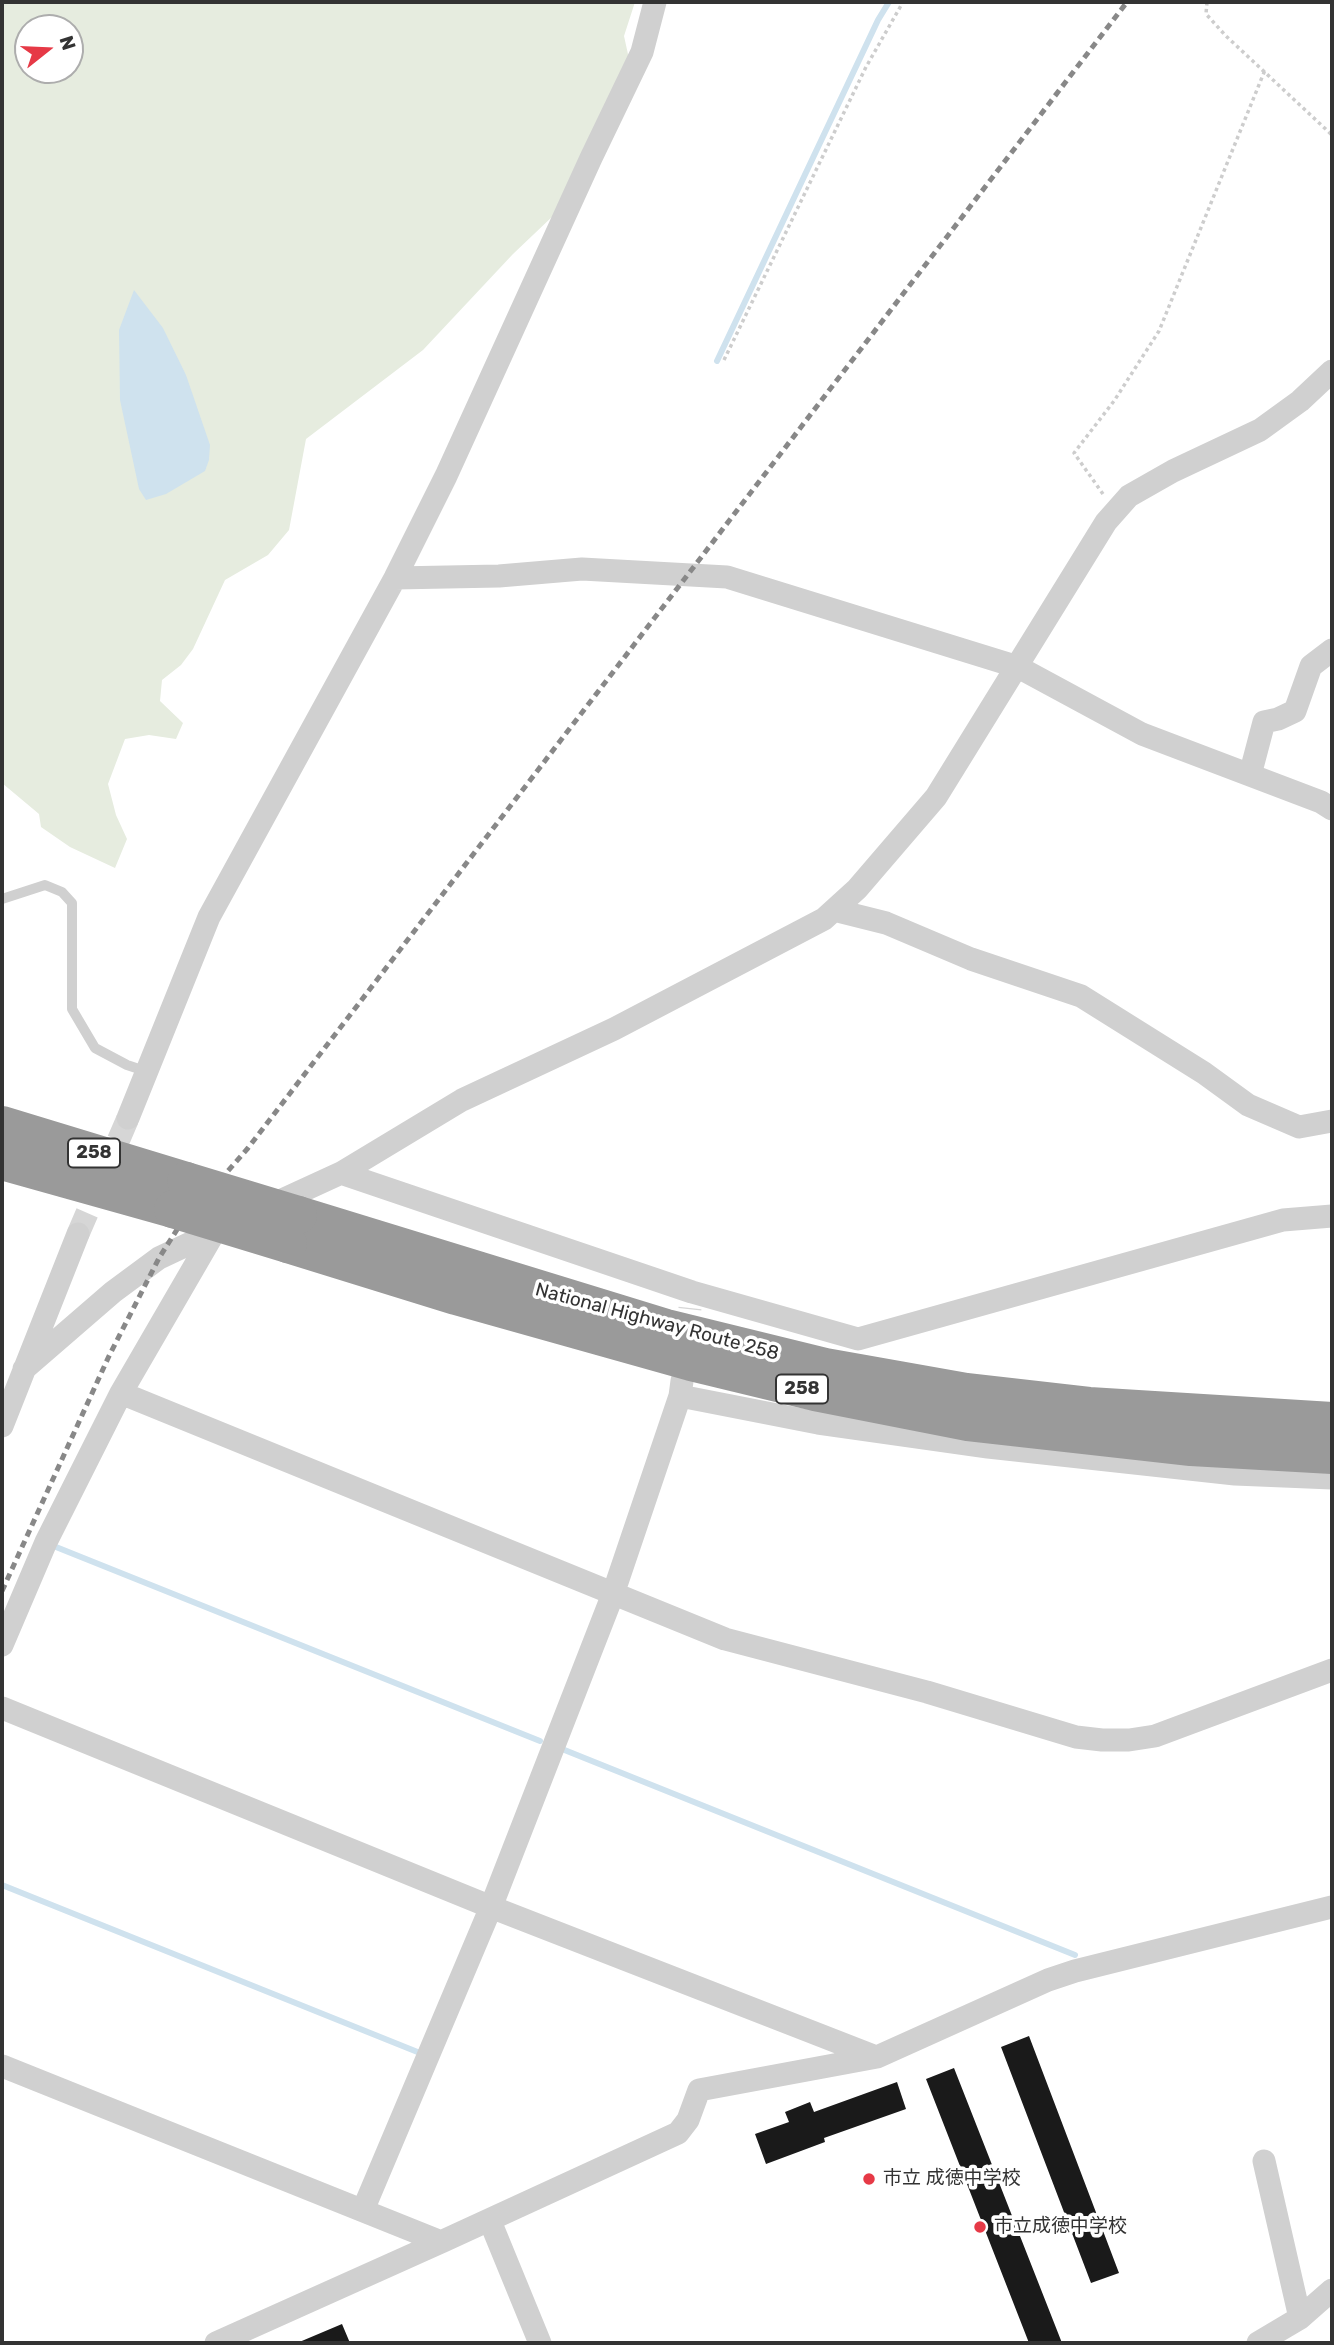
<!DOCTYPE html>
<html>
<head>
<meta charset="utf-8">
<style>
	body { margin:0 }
	#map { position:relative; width:1334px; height:2345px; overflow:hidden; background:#fff; font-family:Rubik,sans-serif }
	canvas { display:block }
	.frame { position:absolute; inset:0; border:4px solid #333; pointer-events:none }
	.north { position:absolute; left:14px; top:14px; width:70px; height:70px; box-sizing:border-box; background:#fff; border:2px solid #adadad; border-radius:50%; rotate:72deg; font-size:19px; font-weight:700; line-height:28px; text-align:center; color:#333 }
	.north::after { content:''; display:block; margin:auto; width:24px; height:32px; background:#e63946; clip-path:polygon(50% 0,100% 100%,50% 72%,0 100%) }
</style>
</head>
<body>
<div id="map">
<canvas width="1334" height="2345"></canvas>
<div class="frame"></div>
<div class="north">N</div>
</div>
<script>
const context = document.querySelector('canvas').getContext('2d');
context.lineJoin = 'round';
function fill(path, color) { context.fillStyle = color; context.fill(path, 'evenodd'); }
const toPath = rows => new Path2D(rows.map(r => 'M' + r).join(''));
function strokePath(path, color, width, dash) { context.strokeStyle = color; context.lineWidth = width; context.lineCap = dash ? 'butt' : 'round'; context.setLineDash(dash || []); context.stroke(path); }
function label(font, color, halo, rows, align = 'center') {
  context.font = font + ' Rubik,"Noto Sans JP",sans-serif'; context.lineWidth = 7; context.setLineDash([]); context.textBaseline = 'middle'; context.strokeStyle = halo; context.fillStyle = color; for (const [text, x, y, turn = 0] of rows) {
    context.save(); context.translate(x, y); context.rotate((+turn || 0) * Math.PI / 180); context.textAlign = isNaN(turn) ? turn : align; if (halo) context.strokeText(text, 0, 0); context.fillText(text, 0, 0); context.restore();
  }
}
const green = toPath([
	[2,2,635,2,624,36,633,77,574,196,513,254,423,350,306,439,289,530,268,555,225,580,193,649,181,665,162,680,160,701,183,723,176,739,149,735,125,739,108,784,116,815,127,839,115,868,70,847,41,827,39,814,2,783],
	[28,28,70,28,70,70,28,70]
]);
const water = toPath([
	[134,290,163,328,186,375,210,445,209,460,205,471,166,494,146,500,139,489,120,400,119,330]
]);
const stream = toPath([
	[717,361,878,20,889,2],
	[56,1547,540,1741],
	[562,1749,1075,1955],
	[2,1885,420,2053]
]);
const building = toPath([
	[1029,2036,1119,2273,1091,2283,1001,2047],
	[954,2068,1062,2343,1029,2343,926,2079],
	[897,2082,906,2109,824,2138,825,2142,766,2164,755,2134,789,2122,785,2112,810,2102,814,2112],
	[342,2324,350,2343,297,2343]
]);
const streetTunnel = toPath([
	[78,1234,128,1118],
	[686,1343,690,1308]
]);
const path = toPath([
	[1207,2,1206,14,1226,36,1332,135],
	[724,360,866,67,903,2],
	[1103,494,1074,453,1114,401,1159,331,1265,70]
]);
const lane = toPath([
	[2,899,45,885,62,892,72,903,72,1009,95,1048,127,1065,148,1072]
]);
const street = toPath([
	[395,578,499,576,582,569,727,577,1018,667,1142,734,1321,802,1332,809],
	[1250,775,1264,722,1278,719,1295,711,1311,666,1332,650],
	[834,910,886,923,971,959,1081,996,1204,1073,1248,1105,1299,1127,1332,1121],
	[128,1118,209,917,395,578,446,476,591,158,642,52,655,2],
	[341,1173,692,1292,858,1339,1283,1220,1332,1216],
	[267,1207,341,1173,462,1100,614,1029,824,919,857,889,936,797,1106,522,1129,496,1173,471,1260,430,1300,401,1332,371],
	[24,1369,113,1292,159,1258,229,1225],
	[121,1393,725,1639,927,1692,1076,1737,1102,1740,1129,1740,1155,1736,1332,1670],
	[680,1396,818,1423,988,1447,1235,1474,1332,1478],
	[2,1426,78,1234],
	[2,1645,46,1542,121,1393,215,1231],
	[2,1708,491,1907,876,2057],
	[2,2066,441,2242,678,2133,688,2120,699,2090,877,2057,1048,1980,1075,1971,1332,1907],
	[1264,2161,1300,2318],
	[363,2210,491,1907,613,1594,680,1396,682,1381],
	[490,2221,540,2343],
	[216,2343,441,2242],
	[1258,2343,1300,2318,1332,2290]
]);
const highway = toPath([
	[2,1125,186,1181],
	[2,1161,173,1209],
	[298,1215,666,1328,825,1367,966,1392,1089,1406,1332,1421],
	[288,1244,456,1296,691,1362,815,1392,968,1422,1191,1447,1332,1455]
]);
const rail = toPath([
	[2,1591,109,1356,159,1258,178,1228,248,1148,1127,2]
]);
const highwayBridge = toPath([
	[186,1181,298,1215],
	[173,1209,288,1244]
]);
const markers = [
	[869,2179,7,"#e63946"],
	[980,2227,7,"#e63946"]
];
const shields = [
	[94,1153,52],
	[802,1389,52]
];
const shieldNames = [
	["258",94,1153],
	["258",802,1389]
];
const streetNames = [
	["National Highway Route 258",657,1322,15]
];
const poiNames = [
	["市立 成徳中学校",883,2179],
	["市立成徳中学校",994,2227]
];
fill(green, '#e6ecdf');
fill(water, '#cfe2ee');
strokePath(stream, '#cfe2ee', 6);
fill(building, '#1a1a1a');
strokePath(streetTunnel, '#d6d6d6', 23, [23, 11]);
strokePath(path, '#cdcdcd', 3.5, [3.5, 3.5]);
strokePath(lane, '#d0d0d0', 10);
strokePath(street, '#d0d0d0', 23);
strokePath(highway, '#9a9a9a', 38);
strokePath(rail, '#888', 5, [7, 5]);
strokePath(highwayBridge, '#9a9a9a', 38);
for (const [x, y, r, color] of markers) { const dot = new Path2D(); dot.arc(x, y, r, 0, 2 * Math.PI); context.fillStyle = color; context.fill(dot); strokePath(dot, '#fff', 2.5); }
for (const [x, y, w] of shields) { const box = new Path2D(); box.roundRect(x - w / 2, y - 14.5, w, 29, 5); context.fillStyle = '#fff'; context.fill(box); strokePath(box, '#333', 2); }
label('bold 18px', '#333', null, shieldNames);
label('19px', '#333', '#fff', streetNames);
label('19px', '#333', '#fff', poiNames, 'left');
</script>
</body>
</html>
